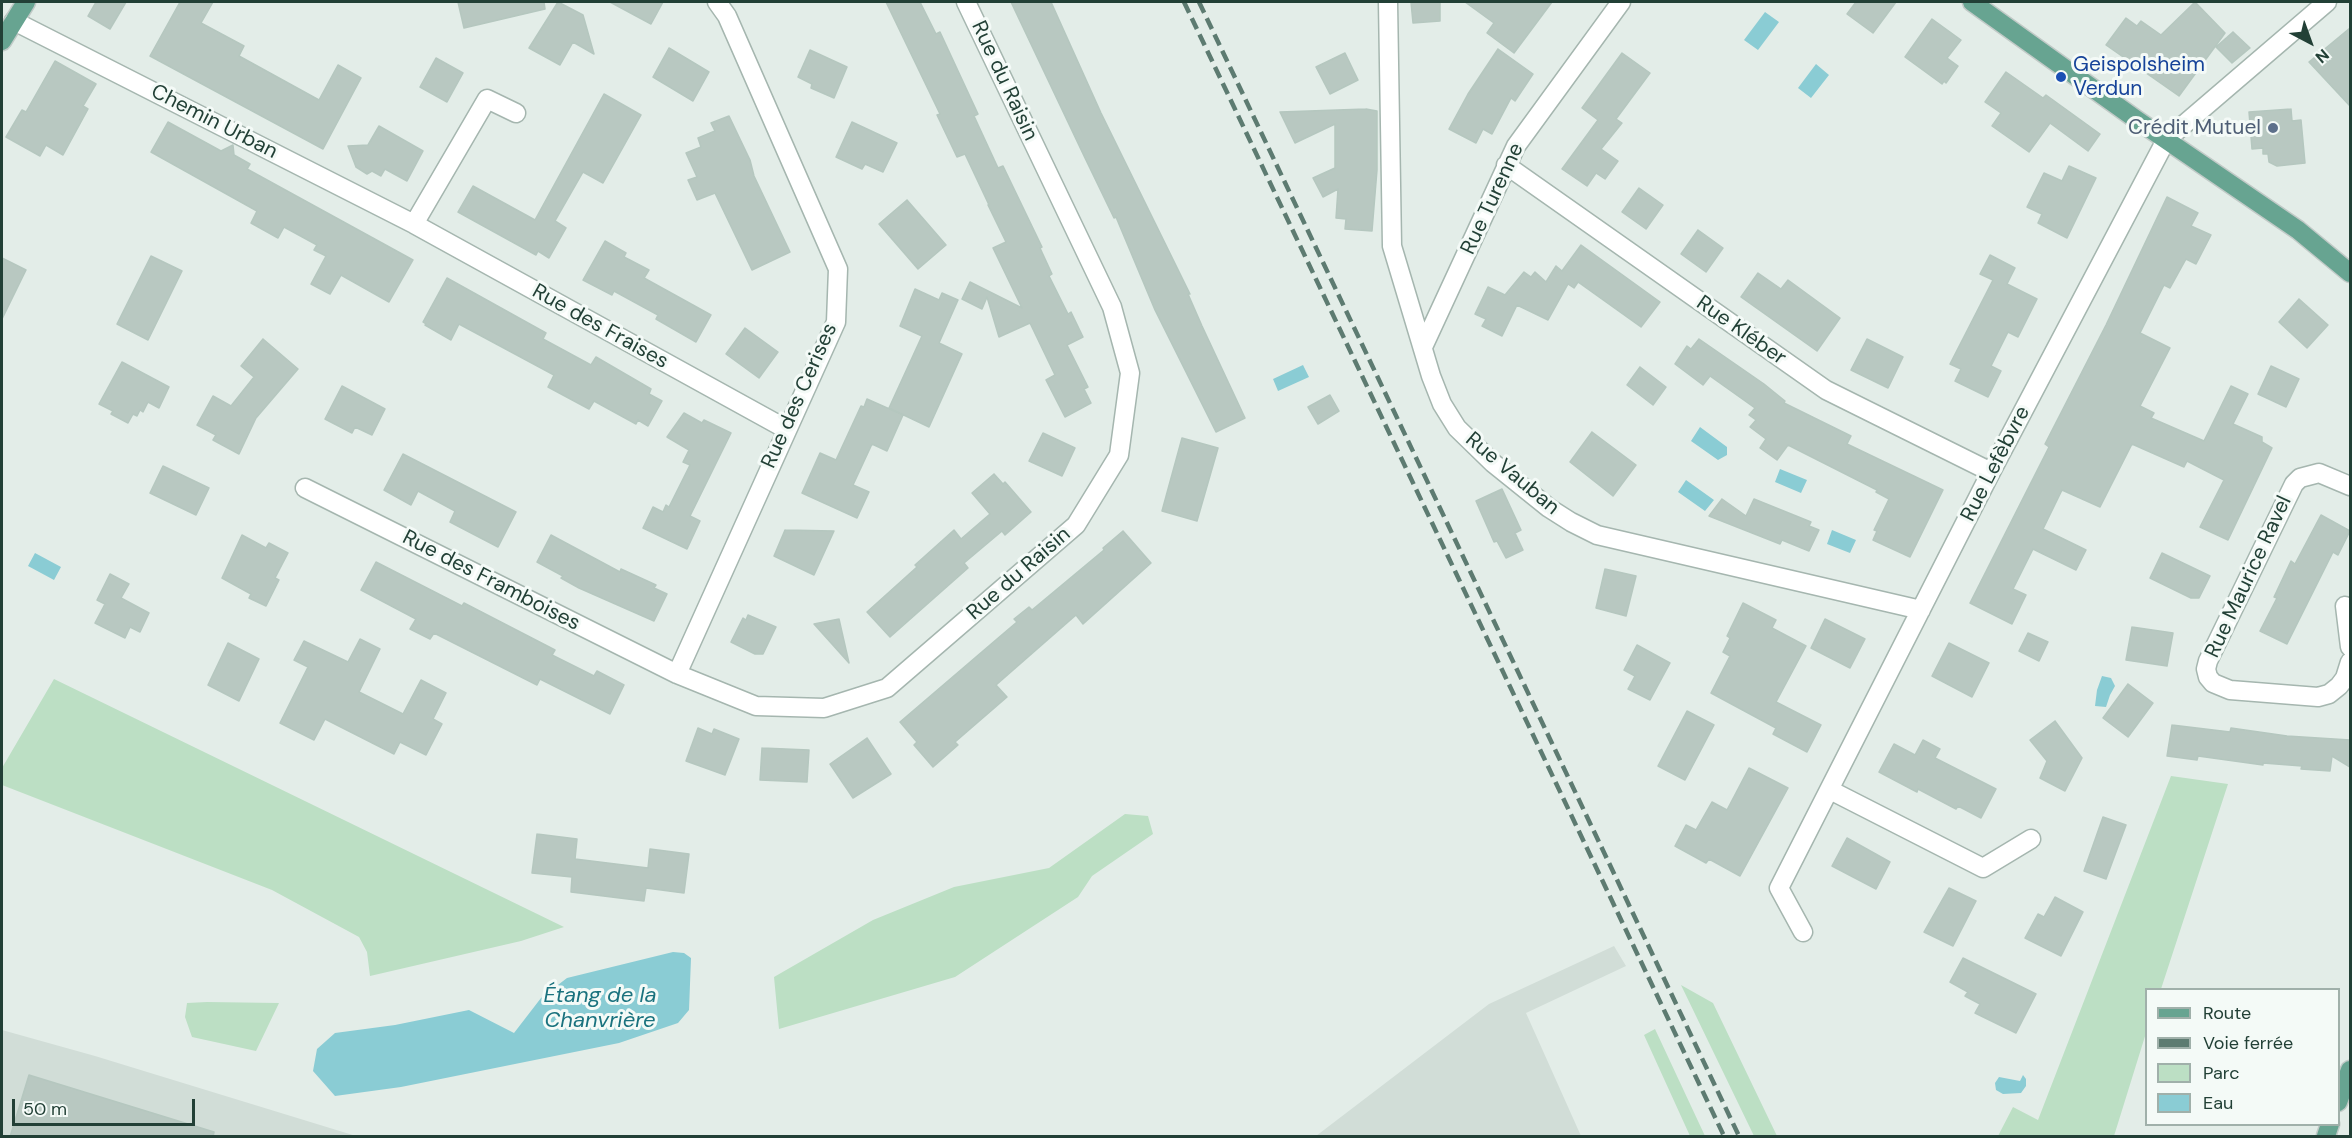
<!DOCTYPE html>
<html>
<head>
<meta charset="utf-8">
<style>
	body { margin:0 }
	#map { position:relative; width:2352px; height:1138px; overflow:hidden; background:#e3ede8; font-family:"DM Sans",sans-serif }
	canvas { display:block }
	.frame { position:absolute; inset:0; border:3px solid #224036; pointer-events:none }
	.legend { position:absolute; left:2145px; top:988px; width:195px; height:138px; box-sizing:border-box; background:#f4faf7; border:2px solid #a0b0aa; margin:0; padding:8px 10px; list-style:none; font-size:18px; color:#224036 }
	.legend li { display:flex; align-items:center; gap:12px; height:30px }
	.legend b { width:30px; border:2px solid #a0b0aa }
	.north { position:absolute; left:2280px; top:12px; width:60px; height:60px; -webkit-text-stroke:4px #f4faf7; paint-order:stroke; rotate:139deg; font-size:16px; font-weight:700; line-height:24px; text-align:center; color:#224036 }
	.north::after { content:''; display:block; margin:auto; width:21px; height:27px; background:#224036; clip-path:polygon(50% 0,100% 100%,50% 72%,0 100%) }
	.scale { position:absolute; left:12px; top:1099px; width:183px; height:27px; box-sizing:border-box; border:3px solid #224036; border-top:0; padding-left:8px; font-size:18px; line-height:21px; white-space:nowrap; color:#224036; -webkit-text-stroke:4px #f4faf7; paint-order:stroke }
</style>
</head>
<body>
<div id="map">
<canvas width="2352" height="1138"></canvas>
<div class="frame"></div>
<ul class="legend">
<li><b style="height:8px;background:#67a491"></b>Route</li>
<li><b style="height:8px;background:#5d7b71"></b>Voie ferrée</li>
<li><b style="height:16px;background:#bcdfc4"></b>Parc</li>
<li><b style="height:16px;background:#8accd4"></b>Eau</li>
</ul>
<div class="north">N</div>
<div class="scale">50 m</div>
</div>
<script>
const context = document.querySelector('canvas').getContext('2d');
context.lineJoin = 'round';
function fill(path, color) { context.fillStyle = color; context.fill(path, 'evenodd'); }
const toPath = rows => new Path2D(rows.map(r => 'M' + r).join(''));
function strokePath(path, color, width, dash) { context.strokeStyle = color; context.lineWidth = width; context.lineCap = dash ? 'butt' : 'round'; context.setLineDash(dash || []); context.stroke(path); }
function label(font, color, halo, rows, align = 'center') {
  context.font = font + ' "DM Sans",sans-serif'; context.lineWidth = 6; context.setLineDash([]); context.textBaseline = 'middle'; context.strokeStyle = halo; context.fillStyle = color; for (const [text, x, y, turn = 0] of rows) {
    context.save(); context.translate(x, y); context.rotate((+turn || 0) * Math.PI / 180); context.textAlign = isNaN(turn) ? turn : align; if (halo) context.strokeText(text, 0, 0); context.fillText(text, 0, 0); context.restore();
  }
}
const built = toPath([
	[1614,946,1626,966,1526,1013,1581,1136,1316,1136,1489,1004],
	[2,1030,95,1056,356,1136,2,1136]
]);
const green = toPath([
	[54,679,564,927,521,941,370,976,367,952,359,937,272,890,2,785,2,768],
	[2171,776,2228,784,2161,989,2146,990,2146,1033,2114,1136,1998,1136,2013,1107,2038,1120],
	[1125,814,1148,816,1153,834,1092,876,1078,897,955,977,779,1029,774,977,873,920,954,887,1049,868],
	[1681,985,1713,1003,1777,1136,1754,1136],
	[207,1002,279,1003,256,1051,192,1037,185,1017,187,1003],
	[1655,1029,1705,1136,1690,1136,1644,1035]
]);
const water = toPath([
	[1765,12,1779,22,1758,50,1744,40],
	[1816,64,1829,75,1811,98,1798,88],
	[1303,365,1309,377,1278,391,1273,379],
	[1700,427,1727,447,1727,455,1718,460,1691,441],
	[1780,469,1807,480,1801,493,1775,482],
	[1686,480,1714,500,1705,511,1678,492],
	[1832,530,1856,540,1850,553,1827,544],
	[35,553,61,567,54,580,28,566],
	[2102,676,2111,678,2115,686,2110,695,2106,707,2095,706,2097,690],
	[673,952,684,953,691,958,689,1010,678,1023,619,1043,401,1087,335,1096,313,1071,317,1049,335,1033,395,1025,469,1010,514,1033,541,998,567,978],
	[2023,1075,2026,1079,2026,1086,2021,1093,2003,1094,1996,1090,1995,1083,1999,1077,2020,1081]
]);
const building = toPath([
	[96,2,126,2,110,29,88,16,96,2],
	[180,2,213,2,201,23,244,46,239,56,319,100,338,65,361,78,323,149,150,56,180,2],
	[458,2,544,2,545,9,464,28,458,2],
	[558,2,583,15,594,54,573,42,560,65,529,48,558,2],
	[610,2,663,2,651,24,610,2],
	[886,2,920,2,936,34,940,32,978,114,974,116,998,168,1003,166,1042,247,1040,248,1052,274,1049,276,1068,314,1071,312,1083,337,1067,345,1088,387,1084,389,1091,403,1065,417,1046,380,1055,375,1030,323,999,337,987,297,982,309,962,299,970,282,1022,308,993,248,1006,242,988,205,989,205,965,154,957,157,937,115,940,114,886,2],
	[1011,2,1051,2,1101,113,1190,294,1188,294,1202,326,1245,418,1216,432,1155,310,1116,217,1114,218,1085,158,1011,2],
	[1411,2,1440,2,1440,21,1413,23,1411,2],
	[1465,2,1552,2,1514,53,1487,33,1494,23,1465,2],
	[1856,2,1896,2,1873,33,1847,14,1856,2],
	[2195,2,2225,33,2179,96,2106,45,2126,18,2137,26,2141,21,2161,35,2195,2],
	[1932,19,1961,40,1947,58,1958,66,1946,83,1944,81,1942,84,1905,57,1932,19],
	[2350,28,2350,106,2309,62,2350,28],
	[2233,32,2250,48,2232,63,2216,47,2233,32],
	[669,48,709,72,693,101,653,77,669,48],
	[1498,49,1533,74,1515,101,1511,98,1492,134,1483,129,1476,143,1449,129,1468,94,1498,49],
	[810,50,847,67,834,98,811,88,812,84,798,77,810,50],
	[1345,53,1358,80,1330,94,1316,67,1345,53],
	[1622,53,1650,73,1616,119,1622,123,1601,149,1618,161,1605,179,1596,173,1587,186,1562,169,1598,120,1582,108,1622,53],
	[436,58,463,73,447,102,420,87,436,58],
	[55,61,96,84,83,106,88,109,63,155,46,145,40,156,6,137,22,110,26,112,55,61],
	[2006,72,2043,98,2046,95,2100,134,2088,151,2050,123,2029,152,1992,126,2001,113,1985,102,2006,72],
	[604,94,641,115,603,183,583,172,555,221,566,228,549,258,538,251,536,255,458,212,473,186,535,220,604,94],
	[1366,109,1377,111,1377,170,1372,231,1345,229,1346,219,1336,218,1338,189,1323,197,1313,178,1335,168,1335,124,1295,143,1280,112,1366,109],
	[2291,109,2292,121,2301,120,2305,163,2277,166,2269,162,2268,154,2263,154,2263,148,2252,149,2249,112,2291,109],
	[729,116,750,160,754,176,790,252,752,270,715,193,697,200,688,180,697,177,686,153,701,147,698,138,715,131,711,123,729,116],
	[168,122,221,151,233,145,234,155,250,164,247,169,413,260,389,302,341,275,330,294,311,284,326,256,314,250,317,245,284,227,278,238,251,223,257,211,151,152,168,122],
	[852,122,897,143,883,172,865,164,862,169,836,157,852,122],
	[379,126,423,151,407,181,385,169,381,176,372,171,367,174,356,167,348,146,368,145,379,126],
	[2069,166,2096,178,2067,238,2038,223,2042,214,2027,207,2044,173,2062,181,2069,166],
	[1639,188,1663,205,1646,229,1622,212,1639,188],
	[2167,197,2198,213,2191,226,2211,235,2196,264,2186,259,2170,288,2164,285,2140,333,2170,348,2140,406,2154,413,2151,418,2204,441,2231,386,2248,394,2233,424,2262,437,2262,442,2272,448,2228,540,2200,527,2224,480,2187,461,2184,467,2132,444,2100,507,2062,490,2043,529,2086,550,2076,570,2033,549,2013,589,2026,595,2012,624,1970,603,2049,447,2045,444,2106,325,2167,197],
	[907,200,946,245,918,269,879,224,907,200],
	[1698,230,1723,248,1706,272,1681,254,1698,230],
	[605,241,626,253,624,257,649,270,644,278,711,315,696,342,656,319,658,315,614,291,612,295,583,280,605,241],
	[1581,245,1660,302,1641,327,1578,282,1574,288,1568,284,1548,320,1517,305,1502,336,1482,326,1486,319,1475,314,1488,287,1505,295,1524,272,1531,277,1535,272,1546,282,1556,266,1562,271,1581,245],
	[1990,255,2015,268,2007,284,2037,299,2018,337,2008,332,1991,366,2001,371,1988,397,1955,381,1961,369,1950,364,1993,280,1980,274,1990,255],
	[151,256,182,271,148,340,117,324,151,256],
	[2,258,26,270,2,319,2,258],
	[1758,273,1781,289,1788,280,1840,318,1817,351,1741,297,1758,273],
	[447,278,546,333,543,339,591,365,596,357,651,389,649,394,662,401,648,426,638,420,636,424,594,401,589,409,548,387,554,375,459,324,451,340,425,325,426,324,423,322,447,278],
	[915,289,939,300,942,293,958,300,939,343,962,354,929,427,889,408,922,336,900,326,915,289],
	[2299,299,2328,325,2307,348,2279,322,2299,299],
	[745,328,778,352,759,378,726,354,745,328],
	[263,339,298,369,256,418,239,454,213,440,216,435,197,425,213,396,231,406,254,377,241,366,263,339],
	[1699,339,1764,384,1785,401,1784,403,1851,436,1847,444,1943,490,1910,557,1873,540,1877,531,1874,530,1889,499,1876,492,1877,490,1788,445,1777,460,1760,448,1766,439,1750,427,1756,420,1749,415,1755,408,1710,376,1703,385,1675,364,1687,346,1691,349,1699,339],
	[1867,339,1903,357,1888,388,1851,370,1867,339],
	[122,362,169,387,159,408,148,402,143,412,140,410,137,416,133,414,128,423,111,414,113,411,99,404,122,362],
	[2271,366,2299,379,2286,407,2258,394,2271,366],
	[1640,367,1666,387,1653,405,1627,385,1640,367],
	[342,386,385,409,372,435,355,427,352,433,325,419,342,386],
	[1330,395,1339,411,1318,424,1308,407,1330,395],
	[867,399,903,415,887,451,872,444,853,485,869,492,857,518,802,493,820,453,836,460,861,406,864,407,867,399],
	[684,413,702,423,704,420,731,433,690,516,700,521,687,549,643,528,653,507,663,512,666,505,669,507,690,465,683,462,689,450,667,437,684,413],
	[1592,432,1636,465,1613,496,1570,462,1592,432],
	[1043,433,1075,448,1062,476,1029,461,1043,433],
	[1182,438,1218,448,1197,521,1162,511,1182,438],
	[403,454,516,512,498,547,450,522,455,511,418,491,411,505,384,490,403,454],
	[163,466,209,488,196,515,150,493,163,466],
	[994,474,1003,484,1005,482,1031,512,1005,535,1002,531,964,563,968,568,890,637,867,612,917,567,915,565,954,530,961,539,990,514,972,493,994,474],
	[1502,489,1521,530,1515,533,1523,550,1506,558,1497,541,1494,542,1476,501,1502,489],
	[1722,499,1746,516,1754,499,1811,522,1809,526,1819,530,1809,551,1782,540,1780,544,1709,516,1722,499],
	[2321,515,2350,531,2338,555,2333,552,2287,644,2260,631,2277,598,2274,597,2291,561,2295,564,2321,515],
	[785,530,834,531,814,575,774,556,785,530],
	[1123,531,1151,563,1083,624,1076,615,996,685,1007,697,955,742,958,745,933,767,914,745,917,742,900,722,997,639,1017,622,1014,619,1029,607,1032,610,1104,550,1103,548,1123,531],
	[242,535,266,548,269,543,288,553,275,578,279,580,266,606,249,598,251,594,222,578,242,535],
	[551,535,620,572,621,569,656,585,654,588,667,594,654,621,579,588,561,578,563,576,537,562,551,535],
	[2162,553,2210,576,2199,598,2191,598,2150,578,2162,553],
	[376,562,462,606,464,603,555,650,552,655,594,676,597,671,624,685,610,714,540,679,537,685,434,633,430,639,410,629,416,619,361,590,376,562],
	[1605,569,1636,576,1626,616,1596,608,1605,569],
	[110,574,129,584,121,598,149,613,140,632,130,627,125,638,95,623,105,604,97,600,110,574],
	[1743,603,1776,620,1772,628,1806,646,1776,702,1821,725,1807,752,1773,734,1776,728,1711,693,1730,656,1723,652,1730,638,1727,636,1743,603],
	[748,615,776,627,763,654,755,654,731,642,743,618,746,620,748,615],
	[839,619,849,663,814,624,839,619],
	[1825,619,1865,639,1850,668,1811,648,1825,619],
	[2132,627,2173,633,2167,666,2126,660,2132,627],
	[2028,633,2048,642,2039,661,2019,651,2028,633],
	[360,639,380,649,359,692,403,714,421,680,446,693,433,719,442,724,426,755,400,742,394,754,325,719,314,740,280,723,308,667,294,660,304,641,348,662,360,639],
	[228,643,259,659,239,701,208,685,228,643],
	[1949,643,1989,663,1972,697,1932,676,1949,643],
	[1637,645,1670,663,1650,700,1628,689,1635,676,1624,670,1637,645],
	[2128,684,2153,703,2128,737,2103,718,2128,684],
	[1687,711,1714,725,1685,780,1658,766,1687,711],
	[2055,721,2082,758,2065,791,2040,778,2047,761,2030,740,2055,721],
	[2172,725,2230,732,2231,728,2287,736,2350,740,2350,767,2332,756,2330,771,2301,769,2302,766,2263,763,2263,765,2198,756,2197,760,2167,756,2172,725],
	[698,728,712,734,714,729,739,739,725,775,686,761,698,728],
	[867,738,891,774,853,798,830,764,867,738],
	[1923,740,1940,749,1935,758,1996,789,1981,818,1958,806,1956,809,1918,789,1917,792,1879,772,1894,744,1915,755,1923,740],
	[762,748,809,750,807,782,760,780,762,748],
	[1749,768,1788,788,1740,876,1709,859,1706,863,1675,846,1686,825,1696,830,1712,802,1727,810,1749,768],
	[2103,817,2126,825,2106,879,2084,871,2103,817],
	[537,834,577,839,575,859,648,868,650,849,689,854,684,893,646,888,644,901,571,892,572,877,532,873,537,834],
	[1847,838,1890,862,1876,889,1832,866,1847,838],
	[1949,888,1976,901,1953,946,1924,932,1949,888],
	[2055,897,2083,912,2061,956,2025,938,2038,914,2044,917,2055,897],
	[1963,958,2036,994,2016,1033,1975,1013,1980,1004,1965,996,1968,992,1950,982,1963,958],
	[29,1075,214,1132,213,1137,10,1137,29,1075]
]);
const minor = toPath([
	[1388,2,1392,246,1431,376,1442,404,1457,428,1493,463,1549,508,1571,522,1597,535,1921,610],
	[14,21,414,224,786,429],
	[1506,165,1826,390,1991,472],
	[414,224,487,99,516,113],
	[1423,347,1516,146,1621,2],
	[2350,486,2319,473,2300,478,2294,484,2208,661,2206,669,2208,677,2213,683,2230,690,2318,697,2329,694,2339,686,2345,678,2350,662],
	[305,488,677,674,756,706,824,708,887,688,1076,525,1119,455,1130,373,1112,307,966,2],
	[2345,606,2350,647],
	[677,674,836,322,838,269,727,16,717,2],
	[1830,790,1983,868,2031,839],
	[1803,932,1779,888,1991,472,2166,140,2327,2]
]);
const major = toPath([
	[1972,2,2137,120,2298,230,2350,273],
	[2,41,26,2],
	[2338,1102,2350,1070],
	[2326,1136,2330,1124]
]);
const rail = toPath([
	[1184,2,1724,1136],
	[1199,2,1739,1136]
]);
const markers = [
	[2061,77,6,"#1a4fb4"],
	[2273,128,6,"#5c6f8a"]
];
const transitNames = [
	["Geispolsheim",2073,65],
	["Verdun",2073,89]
];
const streetNames = [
	["Rue du Raisin",1004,81,65],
	["Chemin Urban",214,122,27],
	["Rue Turenne",1493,199,-65],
	["Rue des Fraises",600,327,29],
	["Rue Kléber",1741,331,35],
	["Rue des Cerises",800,396,-66],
	["Rue Lefèbvre",1996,464,-63],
	["Rue Vauban",1512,474,40],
	["Rue du Raisin",1019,574,-41],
	["Rue Maurice Ravel",2249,577,-65],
	["Rue des Framboises",491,581,27]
];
const serviceNames = [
	["Crédit Mutuel",2261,128]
];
const waterNames = [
	["Étang de la",600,996],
	["Chanvrière",600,1021]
];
fill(built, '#d1ddd7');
fill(green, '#bcdfc4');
fill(water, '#8accd4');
fill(building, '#b8c8c1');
strokePath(building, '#b5c7bf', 1.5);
strokePath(minor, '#a5b6af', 21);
strokePath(major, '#c1cac7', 21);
strokePath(minor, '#fff', 18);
strokePath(major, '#67a491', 18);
strokePath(rail, '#5d7b71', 4.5, [12, 6]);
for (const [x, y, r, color] of markers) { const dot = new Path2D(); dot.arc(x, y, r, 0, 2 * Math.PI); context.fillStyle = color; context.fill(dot); strokePath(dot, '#f4faf7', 2); }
label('21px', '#164399', '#f4faf7', transitNames, 'left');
label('21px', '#224036', '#f4faf7', streetNames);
label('21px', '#4e5e75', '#f4faf7', serviceNames, 'right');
label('italic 22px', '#1a727e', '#f4faf7', waterNames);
</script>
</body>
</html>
